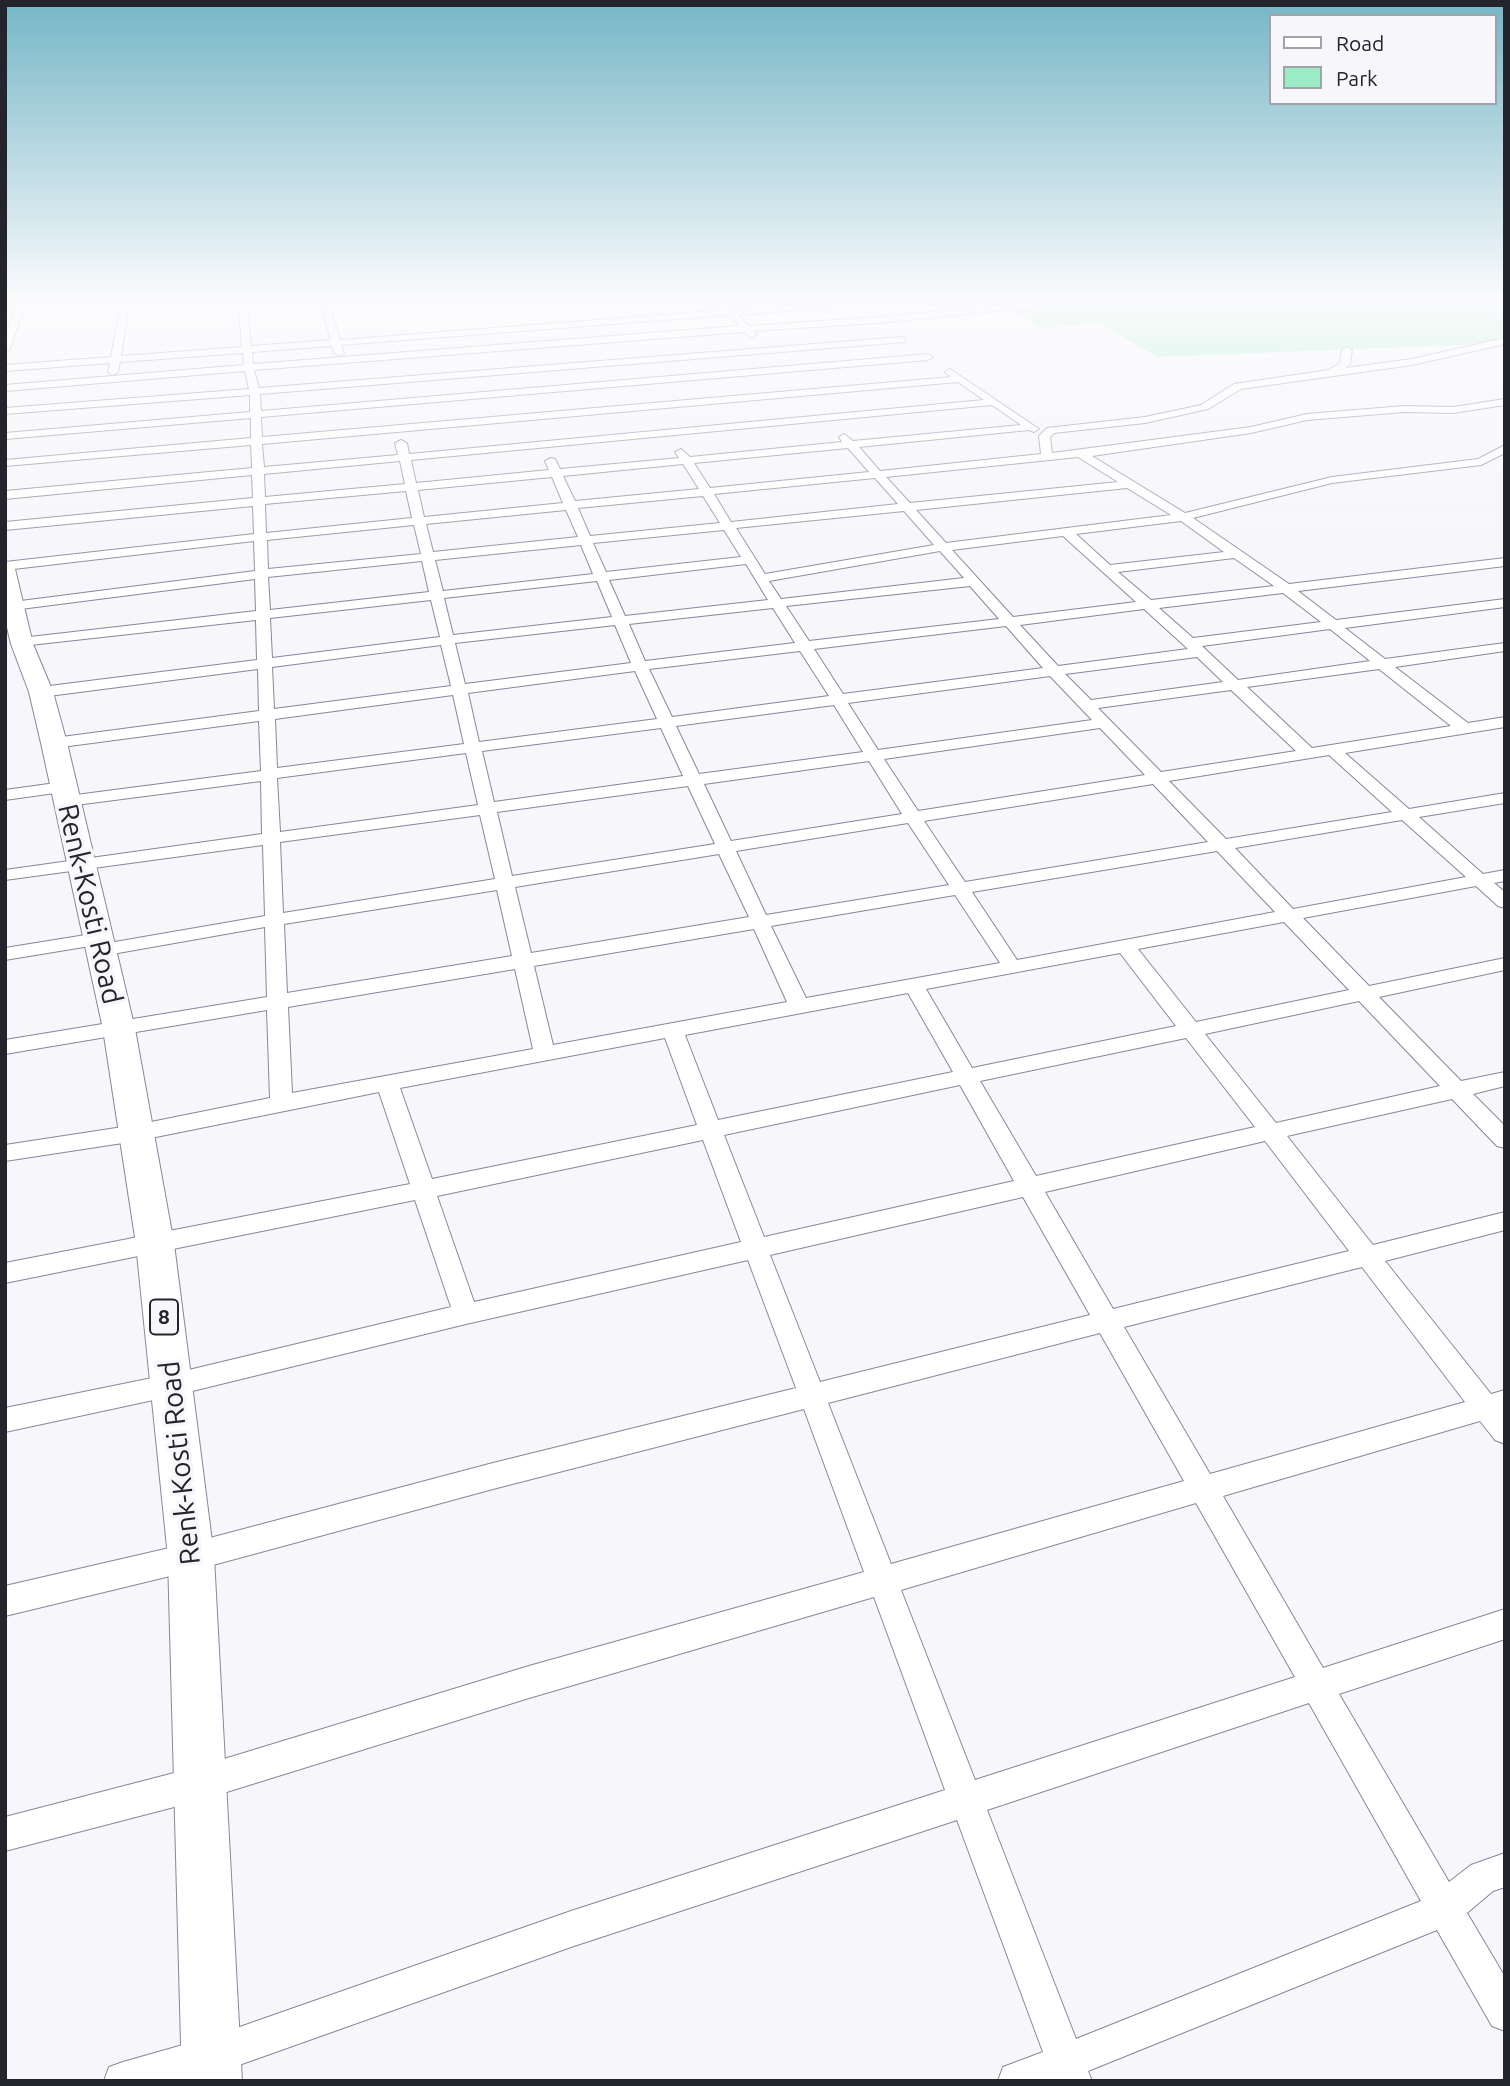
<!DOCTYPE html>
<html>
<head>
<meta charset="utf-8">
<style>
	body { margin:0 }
	#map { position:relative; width:1510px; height:2086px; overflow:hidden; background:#f6f6fb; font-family:Ubuntu,sans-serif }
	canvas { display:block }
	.frame { position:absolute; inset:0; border:7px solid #24242c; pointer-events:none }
	.legend { position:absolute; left:1269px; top:14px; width:228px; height:91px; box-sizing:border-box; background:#f6f6fb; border:2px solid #a2a2a8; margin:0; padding:9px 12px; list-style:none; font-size:21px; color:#24242c }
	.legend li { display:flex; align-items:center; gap:14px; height:35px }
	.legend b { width:35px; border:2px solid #a2a2a8 }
</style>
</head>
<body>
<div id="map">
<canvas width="1510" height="2086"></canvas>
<div class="frame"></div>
<ul class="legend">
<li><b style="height:9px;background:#fff"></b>Road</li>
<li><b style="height:19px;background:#9bebc4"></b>Park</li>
</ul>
</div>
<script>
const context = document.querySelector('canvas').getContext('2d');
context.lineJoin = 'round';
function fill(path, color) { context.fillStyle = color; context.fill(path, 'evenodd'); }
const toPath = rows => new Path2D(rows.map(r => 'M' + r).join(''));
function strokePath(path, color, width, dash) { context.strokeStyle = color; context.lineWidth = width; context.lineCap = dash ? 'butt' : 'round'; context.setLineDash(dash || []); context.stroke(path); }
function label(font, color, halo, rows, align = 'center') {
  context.font = font + ' Ubuntu,sans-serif'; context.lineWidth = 7; context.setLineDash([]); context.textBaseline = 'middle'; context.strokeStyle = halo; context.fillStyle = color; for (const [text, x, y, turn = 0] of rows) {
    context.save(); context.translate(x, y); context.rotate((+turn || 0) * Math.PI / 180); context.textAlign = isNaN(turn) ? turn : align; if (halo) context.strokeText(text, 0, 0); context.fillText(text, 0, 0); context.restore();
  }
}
const green = toPath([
	[996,298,1505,298,1505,343,1158,357,1100,324,1039,328]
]);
const street = toPath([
	[19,298,27,300,113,298,25,305,10,349,5,352,5,335,16,306,5,307,5,301,19,298],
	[122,298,130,298,121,356,242,347,238,298,246,298,251,346,331,340,319,298,327,298,340,340,724,310,714,298,723,298,733,310,828,302,832,305,828,308,738,315,749,326,891,316,1064,299,1061,304,891,322,753,331,757,335,752,338,744,332,254,370,259,388,902,337,905,338,905,342,260,394,261,411,928,354,933,357,928,360,261,417,262,437,951,377,945,372,950,369,1039,429,1034,432,1029,430,859,447,880,471,1041,454,1039,436,1047,428,1145,417,1201,405,1234,384,1329,370,1340,363,1342,350,1347,347,1352,350,1350,364,1345,368,1412,359,1505,338,1505,344,1412,365,1241,389,1208,409,1145,423,1054,433,1050,437,1052,453,1251,427,1307,414,1404,406,1453,407,1505,399,1505,405,1453,413,1404,412,1307,420,1251,433,1092,456,1185,513,1332,477,1478,459,1505,445,1505,453,1481,465,1332,483,1193,518,1289,584,1505,558,1505,566,1298,591,1336,620,1505,599,1505,607,1345,628,1385,659,1505,643,1505,651,1395,667,1468,723,1505,717,1505,727,1345,753,1409,809,1505,793,1505,803,1419,817,1483,874,1505,870,1505,881,1494,883,1505,892,1505,908,1498,906,1476,886,1303,918,1369,986,1505,958,1505,970,1379,997,1461,1081,1505,1072,1505,1086,1473,1094,1505,1126,1505,1148,1497,1146,1452,1099,1287,1136,1373,1245,1505,1212,1505,1230,1385,1261,1491,1394,1505,1390,1505,1444,1495,1440,1480,1421,1223,1496,1323,1668,1505,1609,1505,1639,1339,1694,1449,1882,1471,1865,1505,1853,1505,1887,1493,1891,1467,1913,1505,1977,1505,2031,1492,2026,1437,1930,1088,2071,1092,2081,998,2081,1003,2067,1043,2052,957,1820,571,1947,211,2075,191,2081,104,2081,109,2067,123,2062,211,2037,571,1911,945,1790,874,1597,529,1698,201,1800,5,1851,5,1817,201,1766,529,1666,864,1572,804,1409,493,1489,191,1571,5,1616,5,1586,191,1543,493,1463,796,1388,748,1260,466,1324,172,1396,5,1432,5,1408,172,1374,451,1307,415,1200,5,1283,5,1263,410,1184,379,1092,136,1141,5,1161,5,1145,136,1125,270,1098,267,1010,5,1054,5,1040,267,997,265,927,101,956,94,954,91,950,96,945,5,960,5,948,98,933,108,939,103,944,265,916,263,845,5,880,5,870,262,834,261,781,68,806,60,801,68,796,261,771,259,721,54,748,46,743,54,738,259,711,258,669,41,697,33,692,41,687,257,660,256,620,21,646,14,642,21,638,256,611,255,579,5,611,5,603,255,571,254,541,5,570,5,562,254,534,253,506,5,530,5,522,253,498,252,475,5,499,5,491,252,468,251,445,5,466,5,460,251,438,251,418,5,439,5,433,250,412,250,395,5,414,5,408,249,389,245,371,5,391,5,385,244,365,243,353,120,362,118,372,113,375,108,372,110,363,5,371,5,365,111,357,122,298],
	[729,315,739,326,253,364,252,352,332,346,334,353,339,356,344,353,341,345,729,315],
	[958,382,984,400,409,454,407,443,401,440,395,443,398,455,264,467,262,444,958,382],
	[992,405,1021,425,853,441,844,434,839,437,842,442,690,457,681,449,675,452,679,458,560,469,555,459,551,458,545,461,549,470,416,483,411,460,992,405],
	[848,448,869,472,710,488,694,463,848,448],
	[1078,457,1118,482,910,503,886,477,1078,457],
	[400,461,405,484,265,497,264,474,400,461],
	[683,464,699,489,575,501,563,476,683,464],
	[552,477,563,503,424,517,418,490,552,477],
	[875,478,898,504,731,522,714,494,875,478],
	[1127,488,1171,515,946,543,916,510,1127,488],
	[406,491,412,518,266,533,265,504,406,491],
	[703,496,720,523,590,536,578,508,703,496],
	[566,510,578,537,433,552,426,524,566,510],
	[904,511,934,545,765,574,736,528,904,511],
	[1181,521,1224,552,1110,565,1076,534,1181,521],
	[414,525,421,554,268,569,267,540,414,525],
	[724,530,741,557,606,572,593,543,724,530],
	[1063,536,1136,602,1013,617,952,550,1063,536],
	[581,545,593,574,443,591,435,560,581,545],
	[940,551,964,578,781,599,769,581,940,551],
	[1234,558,1274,586,1151,600,1118,572,1234,558],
	[422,561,429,592,270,610,268,577,422,561],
	[746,564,768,600,625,616,609,580,746,564],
	[597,581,612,617,453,635,444,598,597,581],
	[970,586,999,619,809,641,786,606,970,586],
	[1283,593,1321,622,1193,638,1159,608,1283,593],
	[431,600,440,637,272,658,270,618,431,600],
	[773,608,795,643,645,661,629,624,773,608],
	[1144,609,1188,649,1058,666,1020,625,1144,609],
	[615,625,631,663,465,684,455,643,615,625],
	[1006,626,1043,668,843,694,814,649,1006,626],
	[1330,629,1370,661,1238,680,1202,646,1330,629],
	[441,645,451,686,274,709,272,667,441,645],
	[800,651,829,696,672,717,649,669,800,651],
	[1197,657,1223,682,1091,700,1065,674,1197,657],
	[1379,669,1451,726,1312,748,1247,687,1379,669],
	[635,671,657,719,479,742,468,693,635,671],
	[1050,676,1092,720,878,750,848,703,1050,676],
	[1231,690,1296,751,1161,772,1098,708,1231,690],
	[453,695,464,744,277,768,275,719,453,695],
	[834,705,863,752,699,774,676,726,834,705],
	[661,728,683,776,494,802,482,751,661,728],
	[1100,728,1145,775,918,811,884,759,1100,728],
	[466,753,478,805,280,832,277,778,466,753],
	[1329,755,1392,812,1226,839,1169,781,1329,755],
	[869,761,902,814,731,841,704,784,869,761],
	[1153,784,1208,842,965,882,924,821,1153,784],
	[688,786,715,844,512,876,497,812,688,786],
	[480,815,495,879,283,913,280,842,480,815],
	[1402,820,1466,877,1293,909,1235,848,1402,820],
	[908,823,949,885,766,915,736,851,908,823],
	[1217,851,1275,912,1017,960,972,892,1217,851],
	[719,854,749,917,531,953,515,887,719,854],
	[497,890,512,956,287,993,284,924,497,890],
	[955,895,1000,963,806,998,771,926,955,895],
	[1284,922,1349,990,1196,1022,1138,949,1284,922],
	[754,929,787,1002,553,1045,534,966,754,929],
	[1120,953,1176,1026,972,1068,926,989,1120,953],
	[515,969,533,1049,292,1093,288,1007,515,969],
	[908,993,953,1072,718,1120,685,1035,908,993],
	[1359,1001,1440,1086,1276,1123,1205,1034,1359,1001],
	[665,1038,697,1125,432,1179,400,1088,665,1038],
	[1186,1038,1255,1127,1036,1176,980,1081,1186,1038],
	[960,1085,1014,1181,764,1237,724,1135,960,1085],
	[703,1140,741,1242,474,1302,437,1196,703,1140],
	[1265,1141,1349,1251,1113,1309,1045,1192,1265,1141],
	[1023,1197,1090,1315,820,1382,770,1255,1023,1197],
	[1362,1267,1465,1402,1210,1474,1124,1327,1362,1267],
	[1100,1333,1184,1481,891,1564,828,1403,1100,1333],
	[1196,1503,1295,1677,975,1780,901,1590,1196,1503],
	[1309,1703,1421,1901,1076,2039,987,1810,1309,1703],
	[63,782,71,787,69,791,5,800,5,790,63,782]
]);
const primary = toPath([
	[5,563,12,565,15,569,33,644,53,692,67,743,135,1029,174,1244,214,1557,242,2081,182,2081,168,1557,136,1244,103,1029,41,743,29,692,11,644,5,619,5,563]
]);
const shields = [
	[164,1317,28]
];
const shieldNames = [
	["8",164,1317]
];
const nearStreetnames = [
	["Renk-Kosti Road",90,904,77],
	["Renk-Kosti Road",180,1463,-96]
];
fill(green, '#9bebc4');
strokePath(street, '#87879d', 2);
strokePath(primary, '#87879d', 2);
fill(street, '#fff');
fill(primary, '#fff');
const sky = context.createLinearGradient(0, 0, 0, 590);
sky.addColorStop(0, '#75b6c6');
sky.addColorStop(0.51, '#fbfbfd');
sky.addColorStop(1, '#fbfbfd00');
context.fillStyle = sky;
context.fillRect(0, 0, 1510, 590);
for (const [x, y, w] of shields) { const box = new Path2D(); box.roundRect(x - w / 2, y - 17.5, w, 35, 5); context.fillStyle = '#f6f6fb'; context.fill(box); strokePath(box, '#24242c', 2); }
label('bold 21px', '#24242c', null, shieldNames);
label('28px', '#24242c', '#f6f6fb', nearStreetnames);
</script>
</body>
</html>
